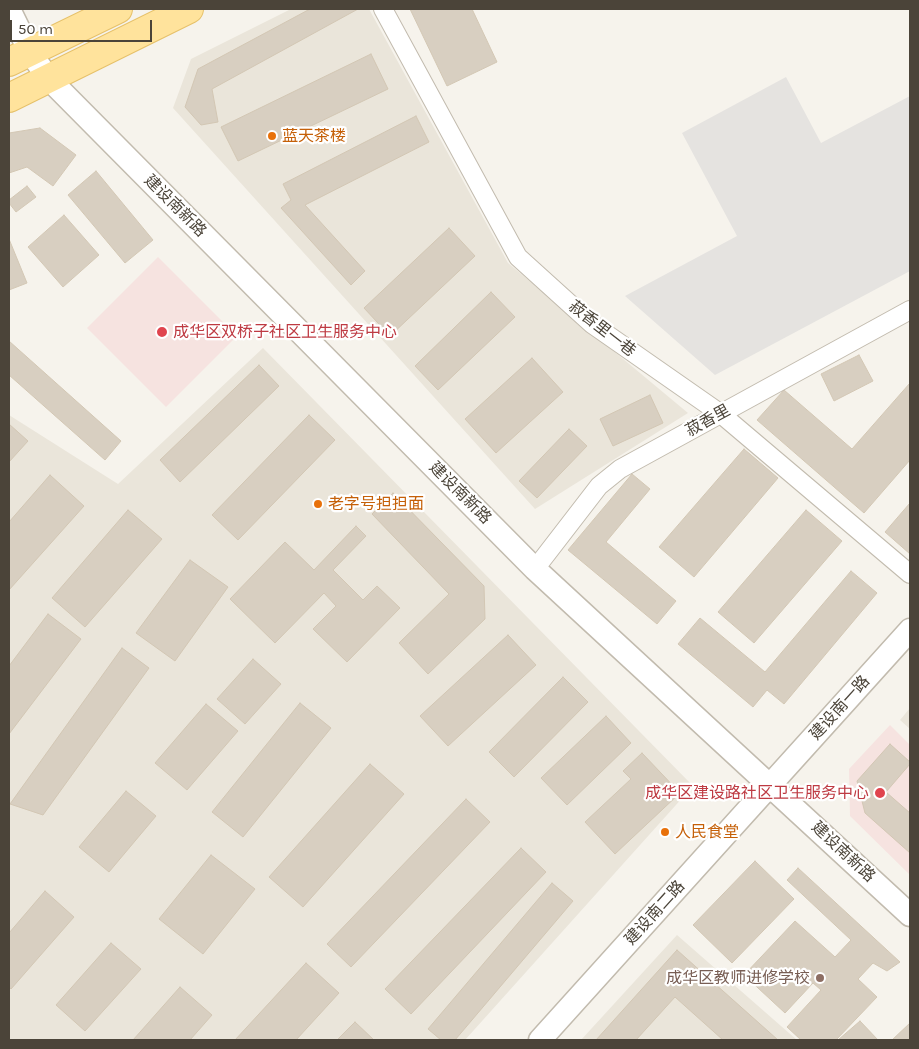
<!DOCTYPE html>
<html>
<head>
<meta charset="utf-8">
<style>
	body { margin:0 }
	#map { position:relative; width:919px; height:1049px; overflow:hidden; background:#f6f3ec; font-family:Karla,sans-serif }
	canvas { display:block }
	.frame { position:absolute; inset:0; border:10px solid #4b4439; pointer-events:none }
	.scale { position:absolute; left:10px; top:20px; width:142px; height:22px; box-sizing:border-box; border:2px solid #4b4439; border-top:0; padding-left:6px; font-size:15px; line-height:18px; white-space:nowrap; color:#4b4439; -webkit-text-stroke:4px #fff; paint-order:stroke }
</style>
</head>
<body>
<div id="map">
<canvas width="919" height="1049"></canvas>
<div class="frame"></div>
<div class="scale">50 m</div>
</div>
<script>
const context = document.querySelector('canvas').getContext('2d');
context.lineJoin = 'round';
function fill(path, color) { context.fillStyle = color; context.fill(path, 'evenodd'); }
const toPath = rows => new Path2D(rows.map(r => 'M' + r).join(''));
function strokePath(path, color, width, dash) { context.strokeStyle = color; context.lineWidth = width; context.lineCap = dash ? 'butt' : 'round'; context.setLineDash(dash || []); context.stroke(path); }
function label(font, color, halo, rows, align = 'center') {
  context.font = font + ' Karla,"Noto Sans SC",sans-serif'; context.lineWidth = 4.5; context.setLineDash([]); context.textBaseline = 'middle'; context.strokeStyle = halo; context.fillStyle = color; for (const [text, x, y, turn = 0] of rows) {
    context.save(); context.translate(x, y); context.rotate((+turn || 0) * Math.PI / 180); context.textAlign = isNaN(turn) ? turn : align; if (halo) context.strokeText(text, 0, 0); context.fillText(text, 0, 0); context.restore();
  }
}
const residential = toPath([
	[291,9,369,9,508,263,688,413,535,509,173,108,191,59],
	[263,348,693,786,465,1040,9,1040,9,415,118,484],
	[910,708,910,729,900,720],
	[677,935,797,1040,581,1040]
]);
const medical = toPath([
	[158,257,237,336,166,407,87,328],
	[890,725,910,745,910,875,850,816,849,769]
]);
const parking = toPath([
	[786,77,821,143,910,96,910,271,715,375,625,296,737,236,682,133]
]);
const building = toPath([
	[310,9,358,9,212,89,218,122,201,125,185,107,198,69,310,9],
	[410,9,472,9,497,62,447,86,410,9],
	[371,54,388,89,238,161,221,127,371,54],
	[416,116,429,142,305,205,365,271,351,285,281,208,291,200,283,184,416,116],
	[40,128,76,155,53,186,27,167,9,173,9,133,40,128],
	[96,171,153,240,125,263,68,195,96,171],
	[27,186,36,197,16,212,9,203,9,200,27,186],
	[64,215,99,255,63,287,28,247,64,215],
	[449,228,475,256,390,336,364,308,449,228],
	[9,239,27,283,9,290,9,239],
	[491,292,515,317,438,390,415,366,491,292],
	[9,341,121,441,105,460,9,375,9,341],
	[859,355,873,381,834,401,821,374,859,355],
	[532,358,563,392,496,453,465,419,532,358],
	[259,365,279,386,180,482,160,460,259,365],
	[910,383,910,460,864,513,757,420,784,390,852,449,910,383],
	[650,395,663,423,613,446,600,419,650,395],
	[309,415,335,440,238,540,212,515,309,415],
	[9,424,28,441,9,462,9,424],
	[569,429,587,446,537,498,519,481,569,429],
	[744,449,778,478,694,577,659,547,744,449],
	[632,474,650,489,606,542,676,601,657,624,568,550,632,474],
	[50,475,84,506,9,590,9,522,50,475],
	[393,493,484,586,485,619,428,674,399,643,449,594,372,514,393,493],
	[910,503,910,554,885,532,910,503],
	[128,510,162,539,85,627,52,598,128,510],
	[806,510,842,541,754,643,718,612,806,510],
	[356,526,366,536,333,570,363,600,377,586,400,608,347,662,313,629,336,606,324,593,275,643,230,599,285,542,314,570,356,526],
	[190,560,228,587,175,661,136,633,190,560],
	[851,571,877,593,784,704,767,690,753,707,678,644,700,618,765,672,851,571],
	[48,614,81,639,9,734,9,666,48,614],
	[508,635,536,665,448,746,420,716,508,635],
	[122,648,149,668,43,815,10,804,122,648],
	[253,659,281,684,245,724,217,699,253,659],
	[563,677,588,702,514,777,489,752,563,677],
	[300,703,331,728,243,837,212,812,300,703],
	[206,704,238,731,187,790,155,763,206,704],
	[606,716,631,743,567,805,541,778,606,716],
	[890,744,910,762,910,764,886,792,910,813,910,853,865,813,857,781,890,744],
	[642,753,680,793,615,854,585,822,631,779,623,771,642,753],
	[370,764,404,794,303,907,269,877,370,764],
	[126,791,156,816,109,872,79,847,126,791],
	[466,799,490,822,351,967,327,944,466,799],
	[521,848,546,872,411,1014,385,989,521,848],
	[211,855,255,889,203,954,159,919,211,855],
	[755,861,794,899,732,963,693,925,755,861],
	[798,868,900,962,887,971,873,963,858,979,877,997,836,1040,801,1040,787,1027,821,990,813,983,785,1013,744,975,795,921,835,957,851,940,787,880,798,868],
	[552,883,573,901,455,1040,441,1040,428,1029,552,883],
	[45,891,74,917,11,989,9,987,9,933,45,891],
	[111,943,141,969,85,1031,56,1005,111,943],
	[677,950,778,1040,723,1040,675,997,636,1040,596,1040,677,950],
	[306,963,339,993,296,1040,235,1040,306,963],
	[180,987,212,1015,190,1040,133,1040,180,987],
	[860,1021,878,1040,838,1040,860,1021],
	[355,1022,374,1040,337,1040,355,1022],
	[910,1023,910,1040,892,1040,910,1023]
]);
const minor = toPath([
	[383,9,518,257,592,324,721,414,910,574],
	[535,569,599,486,620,469,910,310]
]);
const tertiary = toPath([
	[9,9,30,52,48,78,535,569,910,915],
	[540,1040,910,630]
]);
const primary = toPath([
	[9,62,118,9],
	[9,98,189,9]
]);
const markers = [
	[272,136,5,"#e8710a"],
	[162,332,6,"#e0444e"],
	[318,504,5,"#e8710a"],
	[880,793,6,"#e0444e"],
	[665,832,5,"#e8710a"],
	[820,978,5,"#8d6e63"]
];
const foodNames = [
	["蓝天茶楼",282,136],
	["老字号担担面",328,504],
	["人民食堂",675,832]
];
const streetNames = [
	["建设南新路",175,206,45],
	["菽香里一巷",602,329,38],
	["菽香里",708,421,-29],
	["建设南新路",460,493,45],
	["建设南一路",840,708,-48],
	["建设南新路",843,852,43],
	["建设南二路",655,913,-48]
];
const healthNames = [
	["成华区双桥子社区卫生服务中心",173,332],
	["成华区建设路社区卫生服务中心",869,793,"right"]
];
const educationNames = [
	["成华区教师进修学校",810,978]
];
fill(residential, '#eae5da');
fill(medical, '#f6e3e0');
fill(parking, '#e5e3e0');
fill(building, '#d8cfc1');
strokePath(building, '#d3c7b4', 1);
strokePath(minor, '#c2bbae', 20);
strokePath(tertiary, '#c2bbae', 25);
strokePath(primary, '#e6c16a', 30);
strokePath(minor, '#fff', 18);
strokePath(tertiary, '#fff', 22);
strokePath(primary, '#ffe39c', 28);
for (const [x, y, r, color] of markers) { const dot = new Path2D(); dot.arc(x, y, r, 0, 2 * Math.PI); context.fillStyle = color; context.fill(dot); strokePath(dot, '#fff', 2); }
label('16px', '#c56008', '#fff', foodNames, 'left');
label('16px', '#4b4439', '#fff', streetNames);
label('16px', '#be3a42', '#fff', healthNames, 'left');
label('16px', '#785e54', '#fff', educationNames, 'right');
</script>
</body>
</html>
